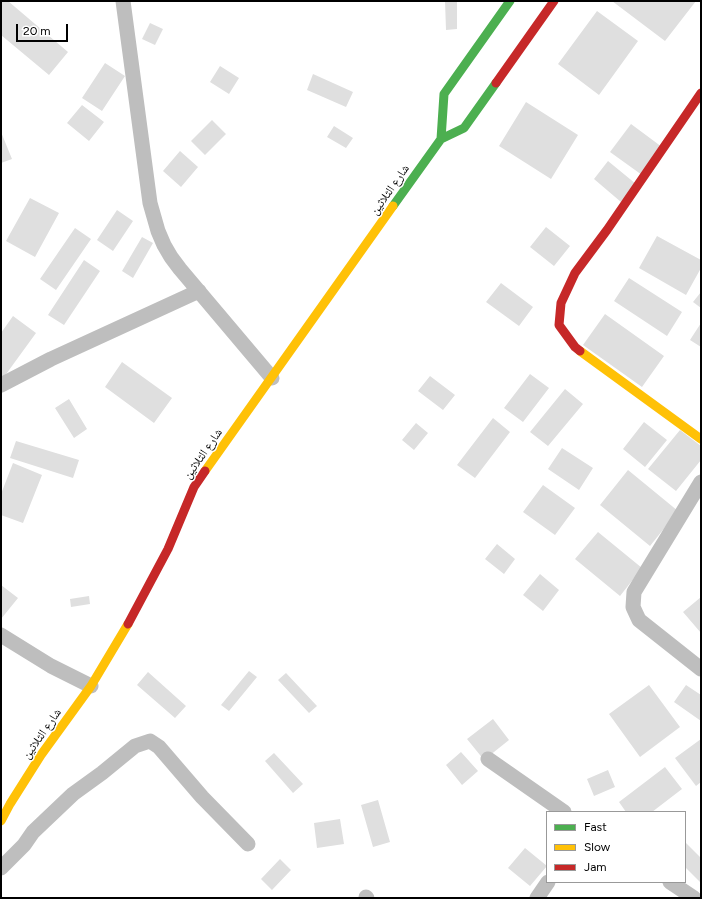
<!DOCTYPE html>
<html>
<head>
<meta charset="utf-8">
<style>
	body { margin:0 }
	#map { position:relative; width:702px; height:899px; overflow:hidden; background:#fff; font-family:Figtree,sans-serif }
	canvas { display:block }
	.frame { position:absolute; inset:0; border:2px solid #000; pointer-events:none }
	.legend { position:absolute; left:546px; top:811px; width:140px; height:72px; box-sizing:border-box; background:#fff; border:1px solid #999; margin:0; padding:5px 7px; list-style:none; font-size:12px; color:#000 }
	.legend li { display:flex; align-items:center; gap:8px; height:20px }
	.legend b { width:20px; border:1px solid #999 }
	.scale { position:absolute; left:16px; top:24px; width:52px; height:18px; box-sizing:border-box; border:2px solid #000; border-top:0; padding-left:5px; font-size:12px; line-height:14px; white-space:nowrap; color:#000; -webkit-text-stroke:3px #fff; paint-order:stroke }
</style>
</head>
<body>
<div id="map">
<canvas width="702" height="899"></canvas>
<div class="frame"></div>
<ul class="legend">
<li><b style="height:5px;background:#4caf50"></b>Fast</li>
<li><b style="height:5px;background:#ffc107"></b>Slow</li>
<li><b style="height:5px;background:#c62828"></b>Jam</li>
</ul>
<div class="scale">20 m</div>
</div>
<script>
const context = document.querySelector('canvas').getContext('2d');
context.lineJoin = 'round';
function fill(path, color) { context.fillStyle = color; context.fill(path, 'evenodd'); }
const toPath = rows => new Path2D(rows.map(r => 'M' + r).join(''));
function strokePath(path, color, width, dash) { context.strokeStyle = color; context.lineWidth = width; context.lineCap = dash ? 'butt' : 'round'; context.setLineDash(dash || []); context.stroke(path); }
function label(font, color, halo, rows, align = 'center') {
  context.font = font + ' Figtree,"Noto Naskh Arabic",sans-serif'; context.lineWidth = 3; context.setLineDash([]); context.textBaseline = 'middle'; context.strokeStyle = halo; context.fillStyle = color; for (const [text, x, y, turn = 0] of rows) {
    context.save(); context.translate(x, y); context.rotate((+turn || 0) * Math.PI / 180); context.textAlign = isNaN(turn) ? turn : align; if (halo) context.strokeText(text, 0, 0); context.fillText(text, 0, 0); context.restore();
  }
}
const building = toPath([
	[1,1,8,1,68,52,49,75,1,35],
	[445,1,457,1,457,29,446,30],
	[612,1,696,1,665,41],
	[597,11,638,41,599,95,558,64],
	[150,23,163,29,155,45,142,39],
	[105,63,125,76,102,111,82,98],
	[220,66,239,78,229,94,210,82],
	[313,74,353,92,346,107,307,90],
	[526,102,578,135,551,179,499,146],
	[82,105,104,122,89,141,67,123],
	[212,120,226,134,205,155,191,141],
	[631,124,662,147,642,175,610,152],
	[334,126,353,138,346,148,327,137],
	[1,132,12,159,1,163],
	[180,151,198,167,181,187,163,171],
	[608,161,636,184,621,202,594,179],
	[30,198,59,213,35,257,6,241],
	[117,210,133,221,113,251,97,240],
	[546,227,570,246,554,266,530,247],
	[75,228,91,239,56,290,40,279],
	[657,236,701,260,701,268,686,295,639,268],
	[142,237,153,243,133,278,122,271],
	[84,260,100,271,64,325,48,315],
	[629,278,682,312,667,336,614,301],
	[501,283,533,307,519,326,486,302],
	[701,292,701,308,693,302],
	[605,314,664,356,642,387,583,345],
	[13,316,36,333,4,377,1,375,1,333],
	[701,323,701,347,690,340],
	[122,362,172,398,154,423,105,387],
	[530,374,549,388,523,422,504,408],
	[430,376,455,395,443,410,418,391],
	[565,389,583,404,548,446,530,432],
	[69,399,87,429,74,438,55,408],
	[493,418,510,432,475,478,457,465],
	[644,422,667,440,645,467,623,449],
	[416,423,428,433,414,450,402,440],
	[680,430,701,446,701,460,676,491,648,469],
	[16,441,79,460,73,478,10,458],
	[562,448,593,468,579,490,548,469],
	[13,463,42,475,23,523,1,515,1,494],
	[628,470,678,511,650,546,600,505],
	[543,485,575,508,555,535,523,512],
	[598,532,642,568,620,596,575,559],
	[497,544,515,559,504,574,485,559],
	[540,574,559,590,543,611,523,595],
	[1,585,18,598,1,619],
	[89,596,90,604,71,607,70,599],
	[701,597,701,633,683,612],
	[249,671,257,677,229,711,221,705],
	[148,672,186,706,175,718,137,685],
	[286,673,317,706,309,713,278,680],
	[649,685,680,727,640,757,609,714],
	[686,685,701,695,701,721,674,702],
	[493,719,509,740,484,760,467,739],
	[701,739,701,782,696,786,675,758],
	[461,752,478,771,462,785,446,765],
	[274,753,303,784,293,793,265,761],
	[665,767,682,789,652,812,626,812,619,802],
	[608,770,615,787,594,796,587,779],
	[378,800,390,842,373,847,361,805],
	[340,819,344,844,317,848,314,823],
	[685,842,701,858,701,883,685,867],
	[525,848,547,866,530,886,508,868],
	[280,859,291,870,272,890,261,879]
]);
const street = toPath([
	[123,1,150,203,158,231,164,245,171,257,180,269,272,378],
	[1,385,51,359,199,291],
	[701,482,634,592,633,607,639,620,701,669],
	[1,635,51,666,91,686],
	[488,759,564,812],
	[1,868,24,845,33,832,73,794,102,773,135,746,150,741,159,747,202,797,248,844],
	[670,882,694,898],
	[366,897,367,898],
	[537,898,548,882]
]);
const fast = toPath([
	[441,139,444,94,510,1],
	[393,206,441,139,464,128,496,83]
]);
const slow = toPath([
	[580,351,701,439],
	[205,471,393,206],
	[1,821,10,804,41,755,91,686,128,624]
]);
const jam = toPath([
	[496,83,554,1],
	[580,351,575,347,559,325,561,303,575,273,607,230,701,93],
	[128,624,168,549,194,487,205,471]
]);
const streetNames = [
	["شارع الثلاثين",390,190,-55],
	["شارع الثلاثين",203,454,-55],
	["شارع الثلاثين",42,734,-55]
];
fill(building, '#dfdfdf');
strokePath(street, '#bebebe', 15);
strokePath(fast, '#4caf50', 9);
strokePath(slow, '#ffc107', 9);
strokePath(jam, '#c62828', 9);
label('12px', '#000', '#fff', streetNames);
</script>
</body>
</html>
